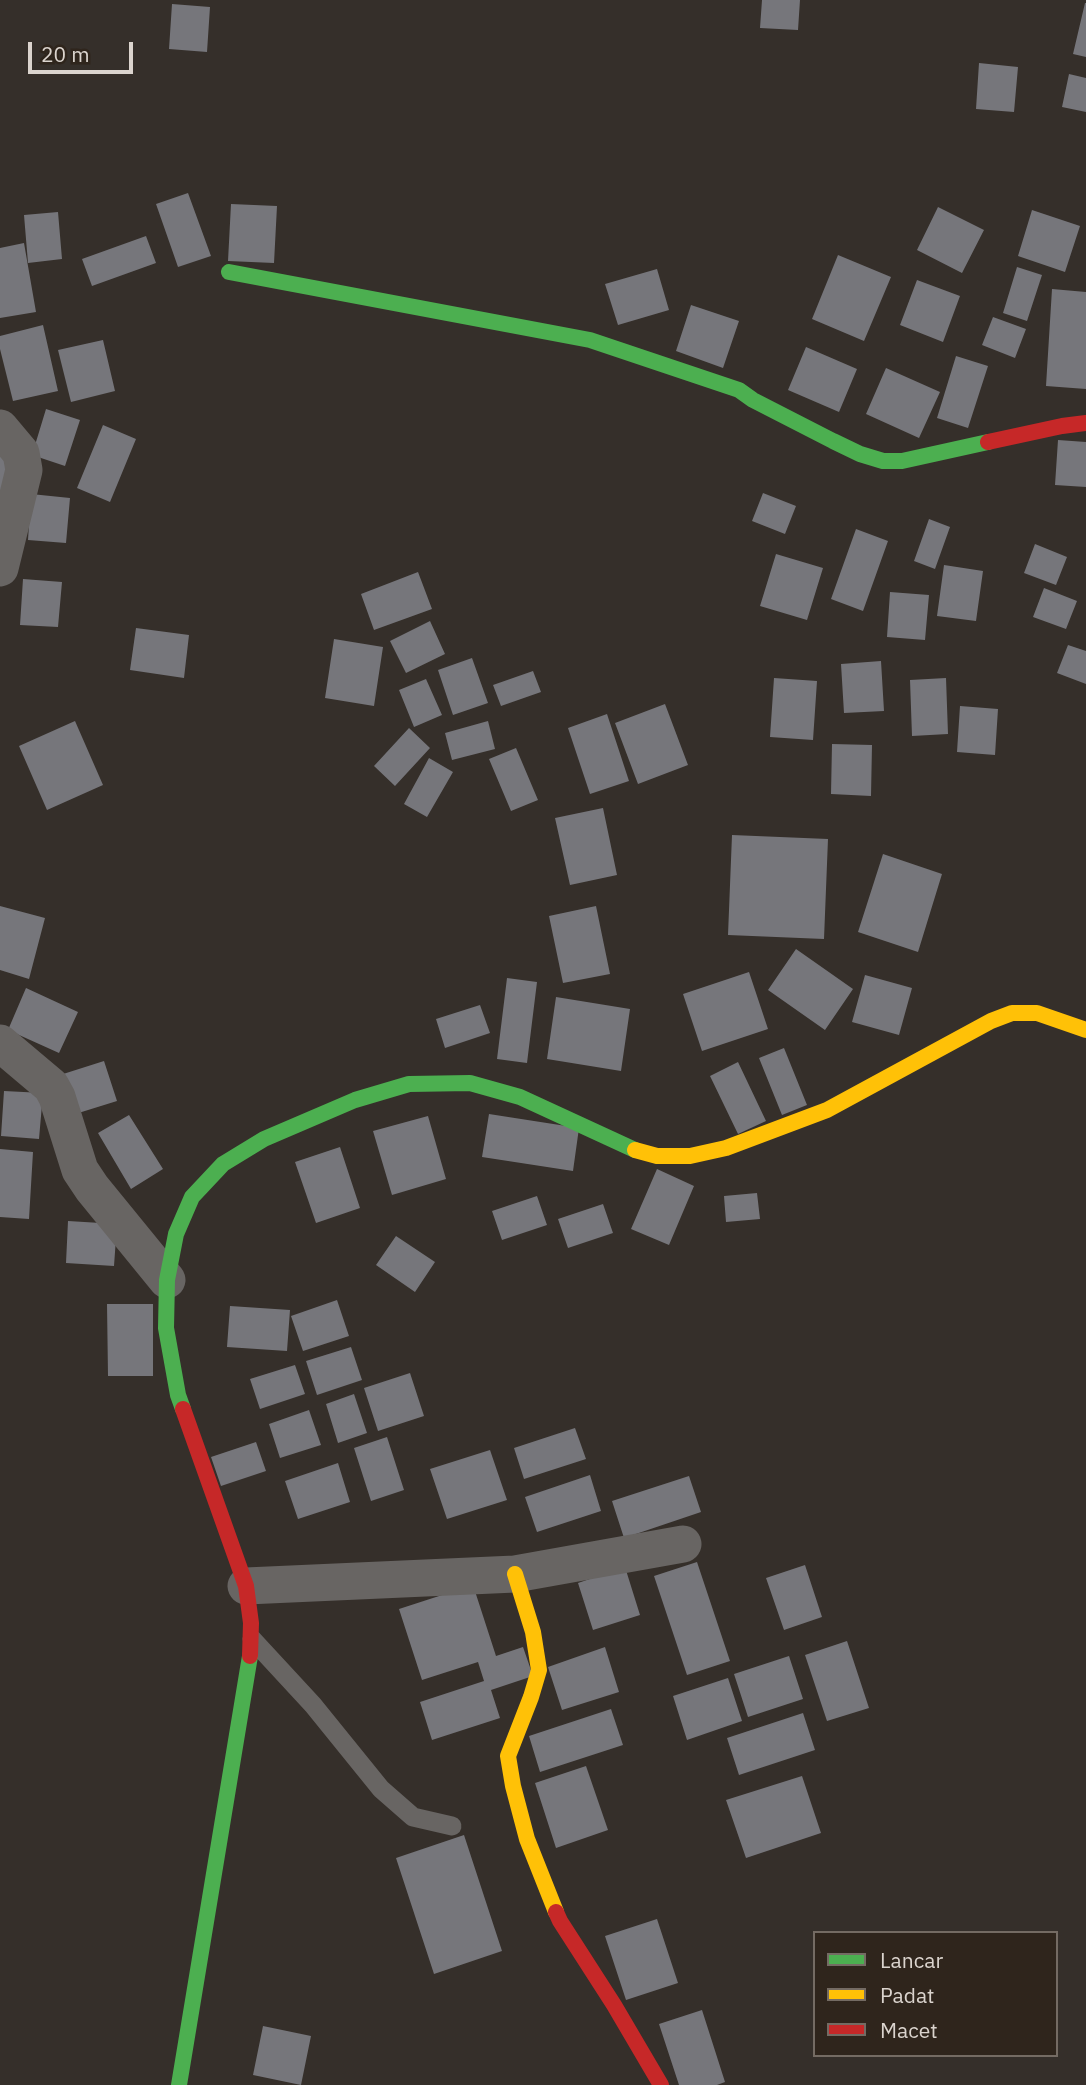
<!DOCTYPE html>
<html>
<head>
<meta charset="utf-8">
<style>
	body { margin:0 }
	#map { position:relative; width:1086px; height:2085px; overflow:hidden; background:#352f2a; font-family:"IBM Plex Sans",sans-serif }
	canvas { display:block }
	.legend { position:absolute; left:813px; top:1931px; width:245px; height:126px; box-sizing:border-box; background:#2f251c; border:2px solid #746b63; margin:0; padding:9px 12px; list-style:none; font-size:21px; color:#dbd4ce }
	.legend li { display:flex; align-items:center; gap:14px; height:35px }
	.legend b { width:35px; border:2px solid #746b63 }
	.scale { position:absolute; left:28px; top:42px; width:105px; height:32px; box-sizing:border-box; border:4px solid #dbd4ce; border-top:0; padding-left:9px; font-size:21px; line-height:24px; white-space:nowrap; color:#dbd4ce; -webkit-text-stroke:5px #2f251c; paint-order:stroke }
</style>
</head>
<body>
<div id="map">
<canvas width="1086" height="2085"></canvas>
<ul class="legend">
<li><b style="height:9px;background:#4caf50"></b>Lancar</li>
<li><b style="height:9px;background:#ffc107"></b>Padat</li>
<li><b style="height:9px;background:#c62828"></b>Macet</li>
</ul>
<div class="scale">20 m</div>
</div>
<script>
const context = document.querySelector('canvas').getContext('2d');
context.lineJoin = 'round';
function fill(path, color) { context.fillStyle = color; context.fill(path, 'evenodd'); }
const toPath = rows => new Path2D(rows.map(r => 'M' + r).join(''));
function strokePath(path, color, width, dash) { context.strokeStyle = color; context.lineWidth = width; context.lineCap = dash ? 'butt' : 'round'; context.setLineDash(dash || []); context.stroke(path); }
const building = toPath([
	[762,0,800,0,798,30,760,28],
	[1085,3,1086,3,1086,57,1073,54],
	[172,4,210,7,207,52,169,49],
	[979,63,1018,67,1014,112,976,109],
	[1069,74,1086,78,1086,112,1062,107],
	[188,193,211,256,178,267,156,204],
	[231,204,277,206,274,263,228,261],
	[938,207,984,230,962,273,917,250],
	[1032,210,1080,226,1065,272,1018,256],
	[58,212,62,259,28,263,24,215],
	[146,236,156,263,92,286,82,259],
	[24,243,36,312,0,318,0,248],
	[838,255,891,277,864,341,812,319],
	[1017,267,1042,275,1027,321,1003,313],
	[657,269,669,310,618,325,605,284],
	[917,280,960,296,943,342,900,325],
	[1052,289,1086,292,1086,389,1046,386],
	[691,305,739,321,723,368,676,351],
	[993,317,1026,329,1015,358,982,345],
	[43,325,58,391,13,401,0,349,0,336],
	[103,340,115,391,71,402,58,350],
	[806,347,857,369,839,412,788,390],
	[956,356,988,366,968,428,937,418],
	[886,368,940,392,919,438,866,414],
	[46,409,80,420,65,466,32,455],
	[103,425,136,439,110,502,77,488],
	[1058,440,1086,442,1086,487,1055,485],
	[0,446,14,449,0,496],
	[763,493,796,506,785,534,752,521],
	[31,494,70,498,66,543,28,540],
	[929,519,950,527,935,569,914,561],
	[856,529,888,541,863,611,831,599],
	[1035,544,1067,557,1056,585,1024,573],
	[776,554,823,568,807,620,760,606],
	[944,565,983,571,976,621,937,616],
	[418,572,432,609,374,630,361,594],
	[23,579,62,582,58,627,20,625],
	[1044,588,1077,601,1066,629,1033,617],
	[890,592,929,595,925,640,887,637],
	[430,621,445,654,406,673,390,641],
	[136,628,189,635,184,678,130,670],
	[334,639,383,647,374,706,325,698],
	[1068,645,1086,651,1086,684,1057,673],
	[472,658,488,703,453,715,438,670],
	[881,661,884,711,844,713,841,664],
	[533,671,541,692,501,706,493,685],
	[774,678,817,681,813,740,770,737],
	[946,678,948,734,912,736,910,680],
	[426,679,442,715,414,727,399,690],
	[665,704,688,765,638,784,615,723],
	[960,706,998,709,995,755,957,752],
	[607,714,629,781,590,794,568,728],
	[75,721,103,785,47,810,19,746],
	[488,721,495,749,452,760,445,733],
	[409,728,430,748,395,786,374,766],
	[832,744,872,745,871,796,831,794],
	[516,748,538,800,511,811,489,759],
	[429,758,453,772,427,817,404,804],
	[603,808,617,875,570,885,555,818],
	[732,835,828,839,824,939,728,935],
	[883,854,942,874,918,952,858,932],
	[0,906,45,918,29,979,0,970],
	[596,906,610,974,563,983,549,916],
	[796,949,853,989,825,1030,768,990],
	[749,972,768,1029,702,1051,683,994],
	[865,975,912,988,899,1035,852,1022],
	[507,978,537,982,527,1063,497,1059],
	[26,988,78,1012,59,1053,8,1030],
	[556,997,630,1009,621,1071,547,1059],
	[480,1005,490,1033,445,1048,436,1019],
	[784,1048,807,1105,782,1115,759,1058],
	[104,1061,117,1101,72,1115,60,1075],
	[738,1062,766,1121,738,1134,710,1076],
	[4,1091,43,1093,39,1139,1,1136],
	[489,1114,579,1128,573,1171,482,1157],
	[129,1115,163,1169,131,1189,98,1133],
	[428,1116,446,1179,392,1195,373,1131],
	[340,1147,360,1208,316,1223,295,1162],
	[0,1149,33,1152,29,1219,0,1217],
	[657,1169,694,1186,669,1245,631,1229],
	[757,1193,760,1219,726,1222,724,1196],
	[537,1196,547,1225,502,1240,492,1211],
	[603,1204,613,1233,568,1248,558,1219],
	[68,1221,117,1224,114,1266,66,1263],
	[396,1236,435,1262,415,1292,376,1265],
	[337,1300,349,1336,303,1351,291,1316],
	[107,1304,153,1304,153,1376,108,1376],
	[230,1306,290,1310,287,1351,227,1347],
	[351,1347,362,1380,317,1395,306,1361],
	[295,1365,305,1394,260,1409,250,1379],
	[410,1373,424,1416,378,1431,364,1388],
	[354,1394,367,1433,338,1443,326,1404],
	[309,1410,321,1445,280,1458,269,1424],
	[575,1428,586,1459,524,1479,514,1448],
	[387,1437,404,1490,371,1501,354,1448],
	[256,1442,266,1471,221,1486,211,1457],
	[490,1450,507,1500,447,1519,430,1469],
	[338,1463,350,1502,298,1519,285,1481],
	[590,1475,601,1511,537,1532,525,1497],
	[689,1476,701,1512,624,1538,612,1501],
	[697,1562,730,1661,687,1675,654,1576],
	[805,1565,822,1617,784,1630,766,1578],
	[625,1567,640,1615,593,1630,578,1583],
	[473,1585,496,1656,523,1647,533,1676,491,1690,500,1718,432,1740,420,1702,484,1681,478,1662,422,1680,399,1609],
	[847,1641,869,1708,827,1721,805,1655],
	[605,1647,619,1692,562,1710,548,1667],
	[789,1656,803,1699,748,1717,734,1674],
	[728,1678,742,1721,687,1740,673,1696],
	[611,1709,623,1745,540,1772,529,1736],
	[803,1713,815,1750,739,1775,727,1738],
	[586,1766,608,1830,556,1848,535,1783],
	[802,1776,821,1833,746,1858,726,1800],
	[464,1835,502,1951,434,1974,396,1858],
	[657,1919,678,1983,626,2000,605,1936],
	[702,2010,725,2082,717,2085,679,2085,659,2024],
	[263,2026,311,2036,301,2085,253,2075]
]);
const lane = toPath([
	[252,1639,313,1705,381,1789,413,1817,452,1826]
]);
const street = toPath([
	[0,428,21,453,24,470,0,568],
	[0,1043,51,1086,57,1097,80,1170,92,1188,167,1280],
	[246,1586,515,1574,683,1544]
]);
const fast = toPath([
	[229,272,590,340,739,390,753,400,833,441,860,454,883,461,902,461,988,442],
	[183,1409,178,1395,166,1328,167,1280,176,1234,192,1197,223,1164,264,1139,355,1100,409,1084,470,1083,520,1097,635,1150],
	[179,2085,250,1656]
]);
const slow = toPath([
	[635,1150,657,1156,690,1156,726,1148,827,1110,991,1021,1012,1013,1037,1013,1086,1030],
	[515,1574,533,1632,539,1670,531,1697,508,1756,513,1786,527,1839,556,1912]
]);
const jam = toPath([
	[988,442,1062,426,1086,423],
	[183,1409,246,1586,251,1623,250,1656],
	[556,1912,560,1921,614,2005,661,2085]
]);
fill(building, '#76767b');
strokePath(lane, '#686563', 19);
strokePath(street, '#686563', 37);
strokePath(fast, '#4caf50', 16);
strokePath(slow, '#ffc107', 16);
strokePath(jam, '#c62828', 16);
</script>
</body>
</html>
